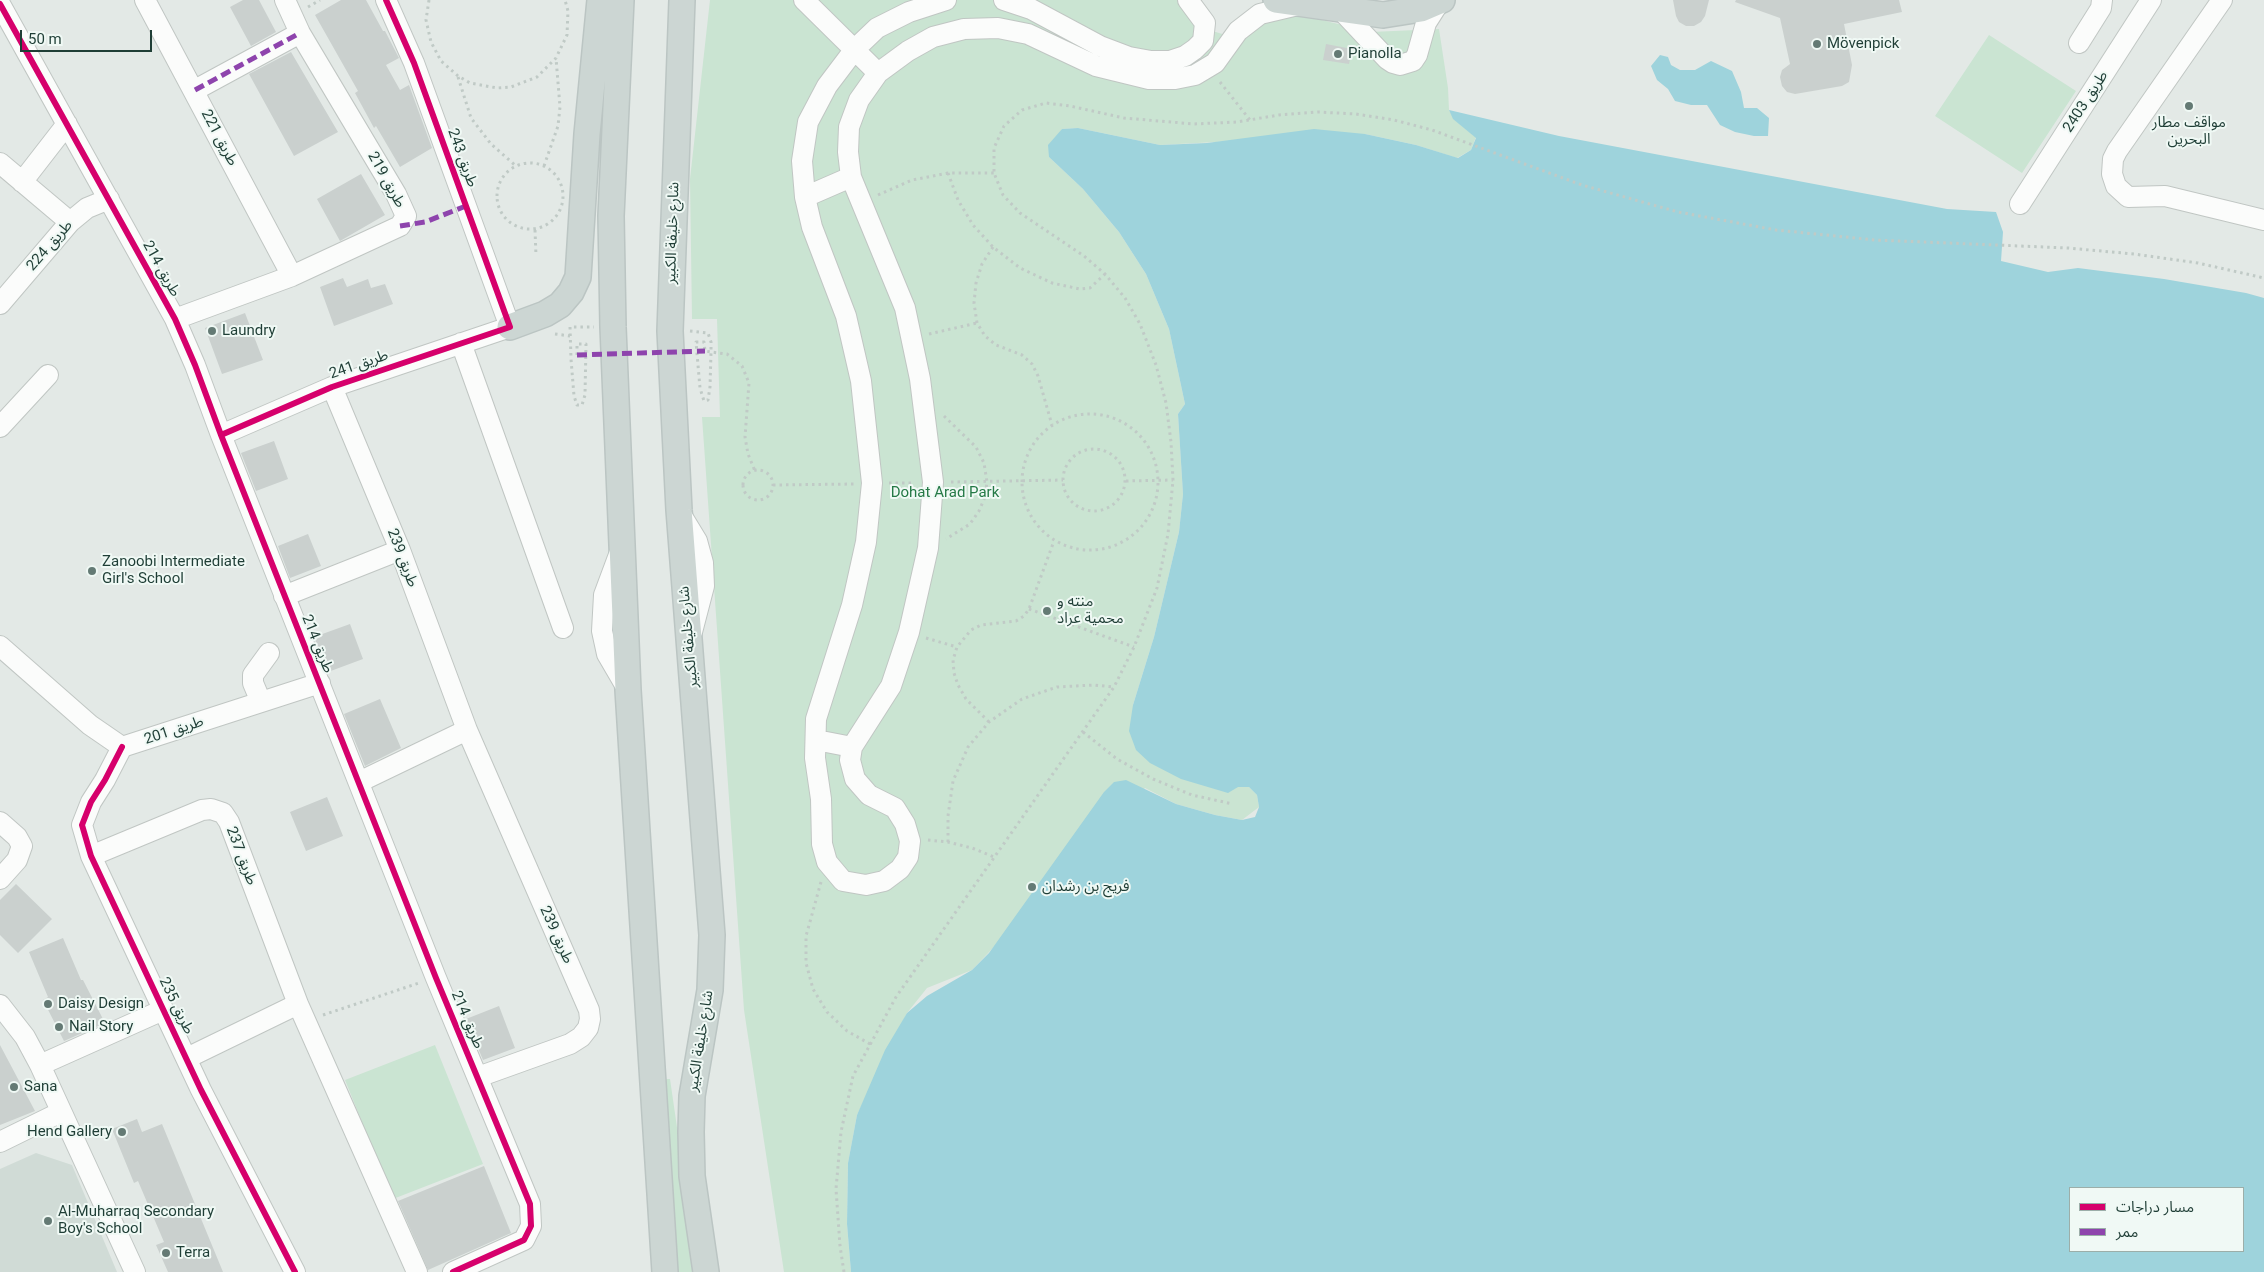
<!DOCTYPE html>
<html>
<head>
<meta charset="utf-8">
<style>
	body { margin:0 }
	#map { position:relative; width:2264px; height:1272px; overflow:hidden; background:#e3e9e6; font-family:Roboto,"Noto Sans Arabic",sans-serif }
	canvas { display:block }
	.legend { position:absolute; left:2069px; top:1187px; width:175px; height:65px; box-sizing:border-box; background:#f0f9f5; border:1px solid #9caea9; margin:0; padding:6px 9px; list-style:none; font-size:15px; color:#1f3e36 }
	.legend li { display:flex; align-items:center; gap:10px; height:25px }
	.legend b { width:25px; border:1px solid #9caea9 }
	.scale { position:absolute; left:20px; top:30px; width:132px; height:22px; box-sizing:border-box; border:2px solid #1f3e36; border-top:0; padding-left:6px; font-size:15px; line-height:18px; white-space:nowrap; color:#1f3e36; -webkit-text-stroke:4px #f0f9f5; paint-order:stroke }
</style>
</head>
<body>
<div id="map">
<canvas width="2264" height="1272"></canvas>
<ul class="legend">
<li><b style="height:6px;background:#d6006c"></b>مسار دراجات</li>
<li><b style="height:6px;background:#8e44ad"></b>ممر</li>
</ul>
<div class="scale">50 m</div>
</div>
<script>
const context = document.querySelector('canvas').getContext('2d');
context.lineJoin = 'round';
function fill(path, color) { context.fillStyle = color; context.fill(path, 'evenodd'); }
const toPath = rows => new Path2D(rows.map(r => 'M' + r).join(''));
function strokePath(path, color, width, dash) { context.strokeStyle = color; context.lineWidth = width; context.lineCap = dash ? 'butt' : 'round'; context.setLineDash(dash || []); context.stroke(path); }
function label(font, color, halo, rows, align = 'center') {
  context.font = font + ' Roboto,"Noto Sans Arabic",sans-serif'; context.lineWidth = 4; context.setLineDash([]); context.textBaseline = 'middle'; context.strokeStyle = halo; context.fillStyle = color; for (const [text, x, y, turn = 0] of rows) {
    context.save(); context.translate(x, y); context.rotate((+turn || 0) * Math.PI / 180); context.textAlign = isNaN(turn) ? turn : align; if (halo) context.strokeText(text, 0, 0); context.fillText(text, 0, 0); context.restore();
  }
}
const built = toPath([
	[36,1153,72,1165,117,1272,0,1272,0,1169]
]);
const green = toPath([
	[710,0,1178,0,1189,6,1196,26,1242,40,1258,23,1293,13,1371,32,1439,29,1448,88,1449,110,1454,119,1476,137,1471,150,1457,158,1416,145,1365,134,1160,145,1078,128,1062,129,1049,157,1083,189,1119,232,1146,274,1169,329,1185,404,1178,414,1183,494,1179,532,1154,637,1133,705,1238,787,1249,787,1257,795,1259,807,1242,820,1215,815,1176,804,1145,788,972,970,927,988,907,1013,857,1115,848,1163,847,1224,851,1272,784,1272,744,1010,702,417,720,417,717,319,692,319,690,179],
	[1989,35,2076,91,2022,173,1935,116],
	[435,1045,483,1164,393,1199,345,1080],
	[663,1079,670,1079,698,1272,673,1272]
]);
const water = toPath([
	[1660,55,1668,57,1671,65,1680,70,1695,70,1711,61,1732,71,1741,92,1744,108,1757,108,1769,118,1768,136,1754,136,1735,132,1720,125,1707,105,1691,105,1675,101,1668,89,1657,80,1651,66],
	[1449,110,1559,136,1947,209,1996,212,2003,232,2001,261,2048,272,2078,268,2164,279,2246,293,2264,298,2264,1272,851,1272,847,1224,848,1163,857,1115,885,1050,907,1013,927,996,972,970,989,953,1104,792,1114,782,1126,780,1176,804,1215,815,1242,820,1255,817,1259,807,1257,795,1249,787,1238,787,1228,793,1181,779,1150,763,1136,750,1129,731,1133,705,1154,637,1179,532,1183,494,1178,414,1185,404,1169,329,1146,274,1119,232,1083,189,1049,157,1048,145,1062,129,1078,128,1160,145,1207,143,1314,129,1365,134,1416,145,1458,158,1471,150,1476,138,1453,119],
	[2243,1188,2243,1251,2070,1251,2070,1188]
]);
const building = toPath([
	[243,0,259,0,276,32,251,46,230,7],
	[341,0,366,0,383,31,385,31,399,58,386,65,400,90,409,85,432,148,400,167,376,126,374,128,355,93,358,91,315,15],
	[1673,0,1709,0,1705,16,1701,22,1694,26,1686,26,1679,22,1676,16],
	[1736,0,1899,0,1902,12,1844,24,1852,65,1849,82,1842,86,1795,94,1787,92,1782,86,1780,77,1782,70,1790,64,1780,18,1735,2],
	[1326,44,1352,49,1349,64,1323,60],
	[291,52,338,132,294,156,249,74],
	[361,174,385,215,340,241,317,199],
	[343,278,347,287,368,279,371,288,385,284,393,304,334,326,320,287],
	[245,313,263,360,222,374,205,328],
	[274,441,288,479,256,491,241,453],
	[308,534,321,566,290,578,278,546],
	[350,624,363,659,328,672,314,637],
	[380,699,401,748,365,766,344,714],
	[327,797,343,836,306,851,290,812],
	[16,884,52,919,18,953,0,935,0,900],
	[63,938,81,980,83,980,105,1023,64,1041,43,1000,48,997,29,952],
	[499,1006,515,1048,483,1060,466,1019],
	[0,1045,35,1111,0,1125],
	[137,1119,142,1132,162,1124,223,1272,168,1272,156,1245,164,1242,138,1181,134,1183,112,1129],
	[484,1166,511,1233,428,1270,398,1201]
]);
const path = toPath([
	[429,0,426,20,431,42,441,61,458,76,470,83,497,88,511,87,537,77,556,58,567,35,568,11,565,0],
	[308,7,320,0],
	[458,77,471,118,491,144,516,166],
	[1220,82,1250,120],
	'497 196a33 33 0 1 1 66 0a33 33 0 1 1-66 0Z',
	[544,166,558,126,560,107,556,58],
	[948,173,958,200,973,225,993,247,1020,268,1052,283,1080,289,1090,288,1105,274],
	[878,195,912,180,948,173,994,173],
	[535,230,536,256],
	[993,247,982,264,976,283,974,303,977,323,985,336,996,345,1022,355,1032,364,1038,376,1052,425],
	[690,331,708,333,711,342,711,352,710,387,708,400,704,401,700,388,696,342,704,342,705,351,711,352,727,354,742,366,749,383,745,437,748,454,755,471],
	[555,334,570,336],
	[929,334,977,323],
	[577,355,577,344,586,344,585,395,582,405,577,405,574,396,571,359,570,327,594,327],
	'1022 482a68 68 0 1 1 136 0a68 68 0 1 1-136 0Z',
	[944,416,976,447,984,463,987,482,985,497,979,511,970,524,946,539],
	'1063 480a31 31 0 1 1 62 0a31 31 0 1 1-62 0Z',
	'743 485a15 15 0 1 1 30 0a15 15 0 1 1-30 0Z',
	[1126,481,1173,480],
	[951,482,1063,480],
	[889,483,915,483],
	[773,485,855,484],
	[1029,609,1134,647],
	[926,638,957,647],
	[989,722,966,699,958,685,954,673,953,660,957,647,971,630,981,625,1016,621,1024,616,1029,609,1054,541],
	[1083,732,1117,759,1153,779,1192,795,1233,804],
	[928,840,948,842,972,848,994,857],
	[948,842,948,816,953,781,968,747,989,722,1022,699,1057,687,1094,685,1113,687],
	[821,882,806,936,806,963,813,989,827,1012,847,1031,870,1044],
	[323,1015,419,983],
	[844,1272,840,1246,836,1189,841,1132,853,1076,896,997,1114,687,1134,647,1157,588,1168,534,1173,480,1171,442,1166,403,1156,365,1140,324,1125,298,1105,274,1084,256,1020,213,1003,195,994,173,994,148,1004,126,1022,110,1046,103,1070,106,1124,118,1194,124,1237,122,1279,115,1318,112,1356,114,1394,120,1432,130,1582,185,1678,212,1776,230,1875,240,2068,248,2134,254,2198,263,2264,278]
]);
const minor = toPath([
	[145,0,292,276],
	[804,0,878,73],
	[946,0,909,12,877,28,855,49,827,86,808,122,802,161,805,197,812,227,846,316,861,381,872,483,866,542,852,605,816,719,815,758,821,799,822,844,827,862,843,881,866,885,884,881,900,869,908,857,910,841,905,824,895,808,869,795,855,779,850,760,852,747,891,686,909,632,928,548,933,482,920,379,905,308,851,177,848,152,849,127,859,100,878,73,908,51,933,37,964,29,998,28,1028,34,1096,66,1149,79,1175,79,1195,75,1215,63,1238,31,1260,14,1298,5],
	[1004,0,1031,9,1100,46,1129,57,1151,61,1170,61,1185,56,1195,49,1203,41,1205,23,1188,0],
	[2222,0,2117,151,2113,159,2112,174,2116,186,2128,197,2165,196,2264,220],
	[0,4,175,319,195,365,221,435,436,978,530,1204,531,1226,524,1240,453,1272],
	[1341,10,1387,59,1393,63,1400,65,1413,61,1417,55,1426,23,1440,1],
	[2079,43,2101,8,2102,0],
	[195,90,300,33],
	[0,163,70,222],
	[22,182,67,124],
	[805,197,851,177],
	[2020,204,2151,0],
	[0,304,70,222,87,208,109,199],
	[175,319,292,276,400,226,406,216,396,194,300,33,285,0],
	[461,343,563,628],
	[332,387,400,550,467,730,589,1010,590,1019,588,1028,581,1037,570,1044,478,1077],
	[0,427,48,375],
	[221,435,332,387,510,327,414,63,386,0],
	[680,513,697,541,703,563,704,586,692,632],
	[620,552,604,595,602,631,607,654,628,690],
	[284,596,400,550],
	[0,646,90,725,122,747],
	[261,702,253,683,253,675,269,653],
	[816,740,852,747],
	[122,747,105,780,91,802,82,825,91,856,201,1090,295,1272],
	[122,747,320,683],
	[359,782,467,730],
	[0,822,17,837,22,846,17,860,0,879],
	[91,856,202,810,211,809,223,813,229,822,298,1004,417,1272],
	[0,1005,25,1037,40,1065,135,1272],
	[187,1058,298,1004],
	[40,1065,163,1010],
	[0,1142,61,1112]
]);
const major = toPath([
	[621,0,611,216,613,327,628,690,665,1272],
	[682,0,670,331,679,510,712,935,710,990,692,1096,691,1132,692,1176,706,1272],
	[1276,0,1383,15,1421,9,1442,0],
	[510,327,545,314,560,305,571,292,578,277,587,134,600,0]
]);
const quiet = toPath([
	[195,90,300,33],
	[400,226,425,222,466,206],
	[577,355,705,351]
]);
const cycleway = toPath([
	[0,4,175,319,195,365,221,435,436,978,530,1204,531,1226,524,1240,453,1272],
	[221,435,332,387,510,327,414,63,386,0],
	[122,747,105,780,91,802,82,825,91,856,201,1090,295,1272]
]);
const markers = [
	[1817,44,5,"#647a74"],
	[1338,54,5,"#647a74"],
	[2189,106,5,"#647a74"],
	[212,331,5,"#647a74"],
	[92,571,5,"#647a74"],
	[1047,611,5,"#647a74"],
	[1032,887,5,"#647a74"],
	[48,1004,5,"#647a74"],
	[59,1027,5,"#647a74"],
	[14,1087,5,"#647a74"],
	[122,1132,5,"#647a74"],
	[48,1221,5,"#647a74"],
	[166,1253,5,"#647a74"]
];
const poiNames = [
	["Mövenpick",1827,44],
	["Pianolla",1348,54],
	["مواقف مطار",2189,123,"center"],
	["البحرين",2189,140,"center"],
	["Laundry",222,331],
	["Zanoobi Intermediate",102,562],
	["Girl's School",102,579],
	["منته و",1057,602],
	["محمية عراد",1057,619],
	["فريج بن رشدان",1042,887],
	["Daisy Design",58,1004],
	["Nail Story",69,1027],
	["Sana",24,1087],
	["Hend Gallery",112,1132,"right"],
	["Al-Muharraq Secondary",58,1212],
	["Boy's School",58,1229],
	["Terra",176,1253]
];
const streetNames = [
	["طريق 2403",2086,102,-57],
	["طريق 221",219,138,62],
	["طريق 243",462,158,70],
	["طريق 219",386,180,61],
	["شارع خليفة الكبير",673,233,-88],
	["طريق 224",50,246,-49],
	["طريق 214",161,269,61],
	["طريق 241",359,365,-19],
	["طريق 239",402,558,69],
	["شارع خليفة الكبير",689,637,-95],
	["طريق 214",317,644,68],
	["طريق 201",174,731,-18],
	["طريق 237",241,856,69],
	["طريق 239",556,935,66],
	["طريق 235",176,1006,64],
	["طريق 214",467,1020,67],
	["شارع خليفة الكبير",701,1041,-81]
];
const parkNames = [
	["Dohat Arad Park",945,493]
];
fill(built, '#d0dbd6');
fill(green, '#cae4d2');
fill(water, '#9ed3dc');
fill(building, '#cad0ce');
strokePath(minor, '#c0c6c3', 22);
strokePath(major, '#bbc5c3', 28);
strokePath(path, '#c0cac6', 3, [2.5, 4]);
strokePath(minor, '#fbfcfb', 20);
strokePath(major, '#ccd6d3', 25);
strokePath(quiet, '#8e44ad', 5, [10, 5]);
strokePath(cycleway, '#d6006c', 6);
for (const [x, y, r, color] of markers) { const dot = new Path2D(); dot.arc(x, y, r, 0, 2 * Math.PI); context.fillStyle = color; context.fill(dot); strokePath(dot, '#f0f9f5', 2); }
label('15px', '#1f3e36', '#f0f9f5', poiNames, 'left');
label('15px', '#1f3e36', '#f0f9f5', streetNames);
label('15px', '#257946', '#f0f9f5', parkNames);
</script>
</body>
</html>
